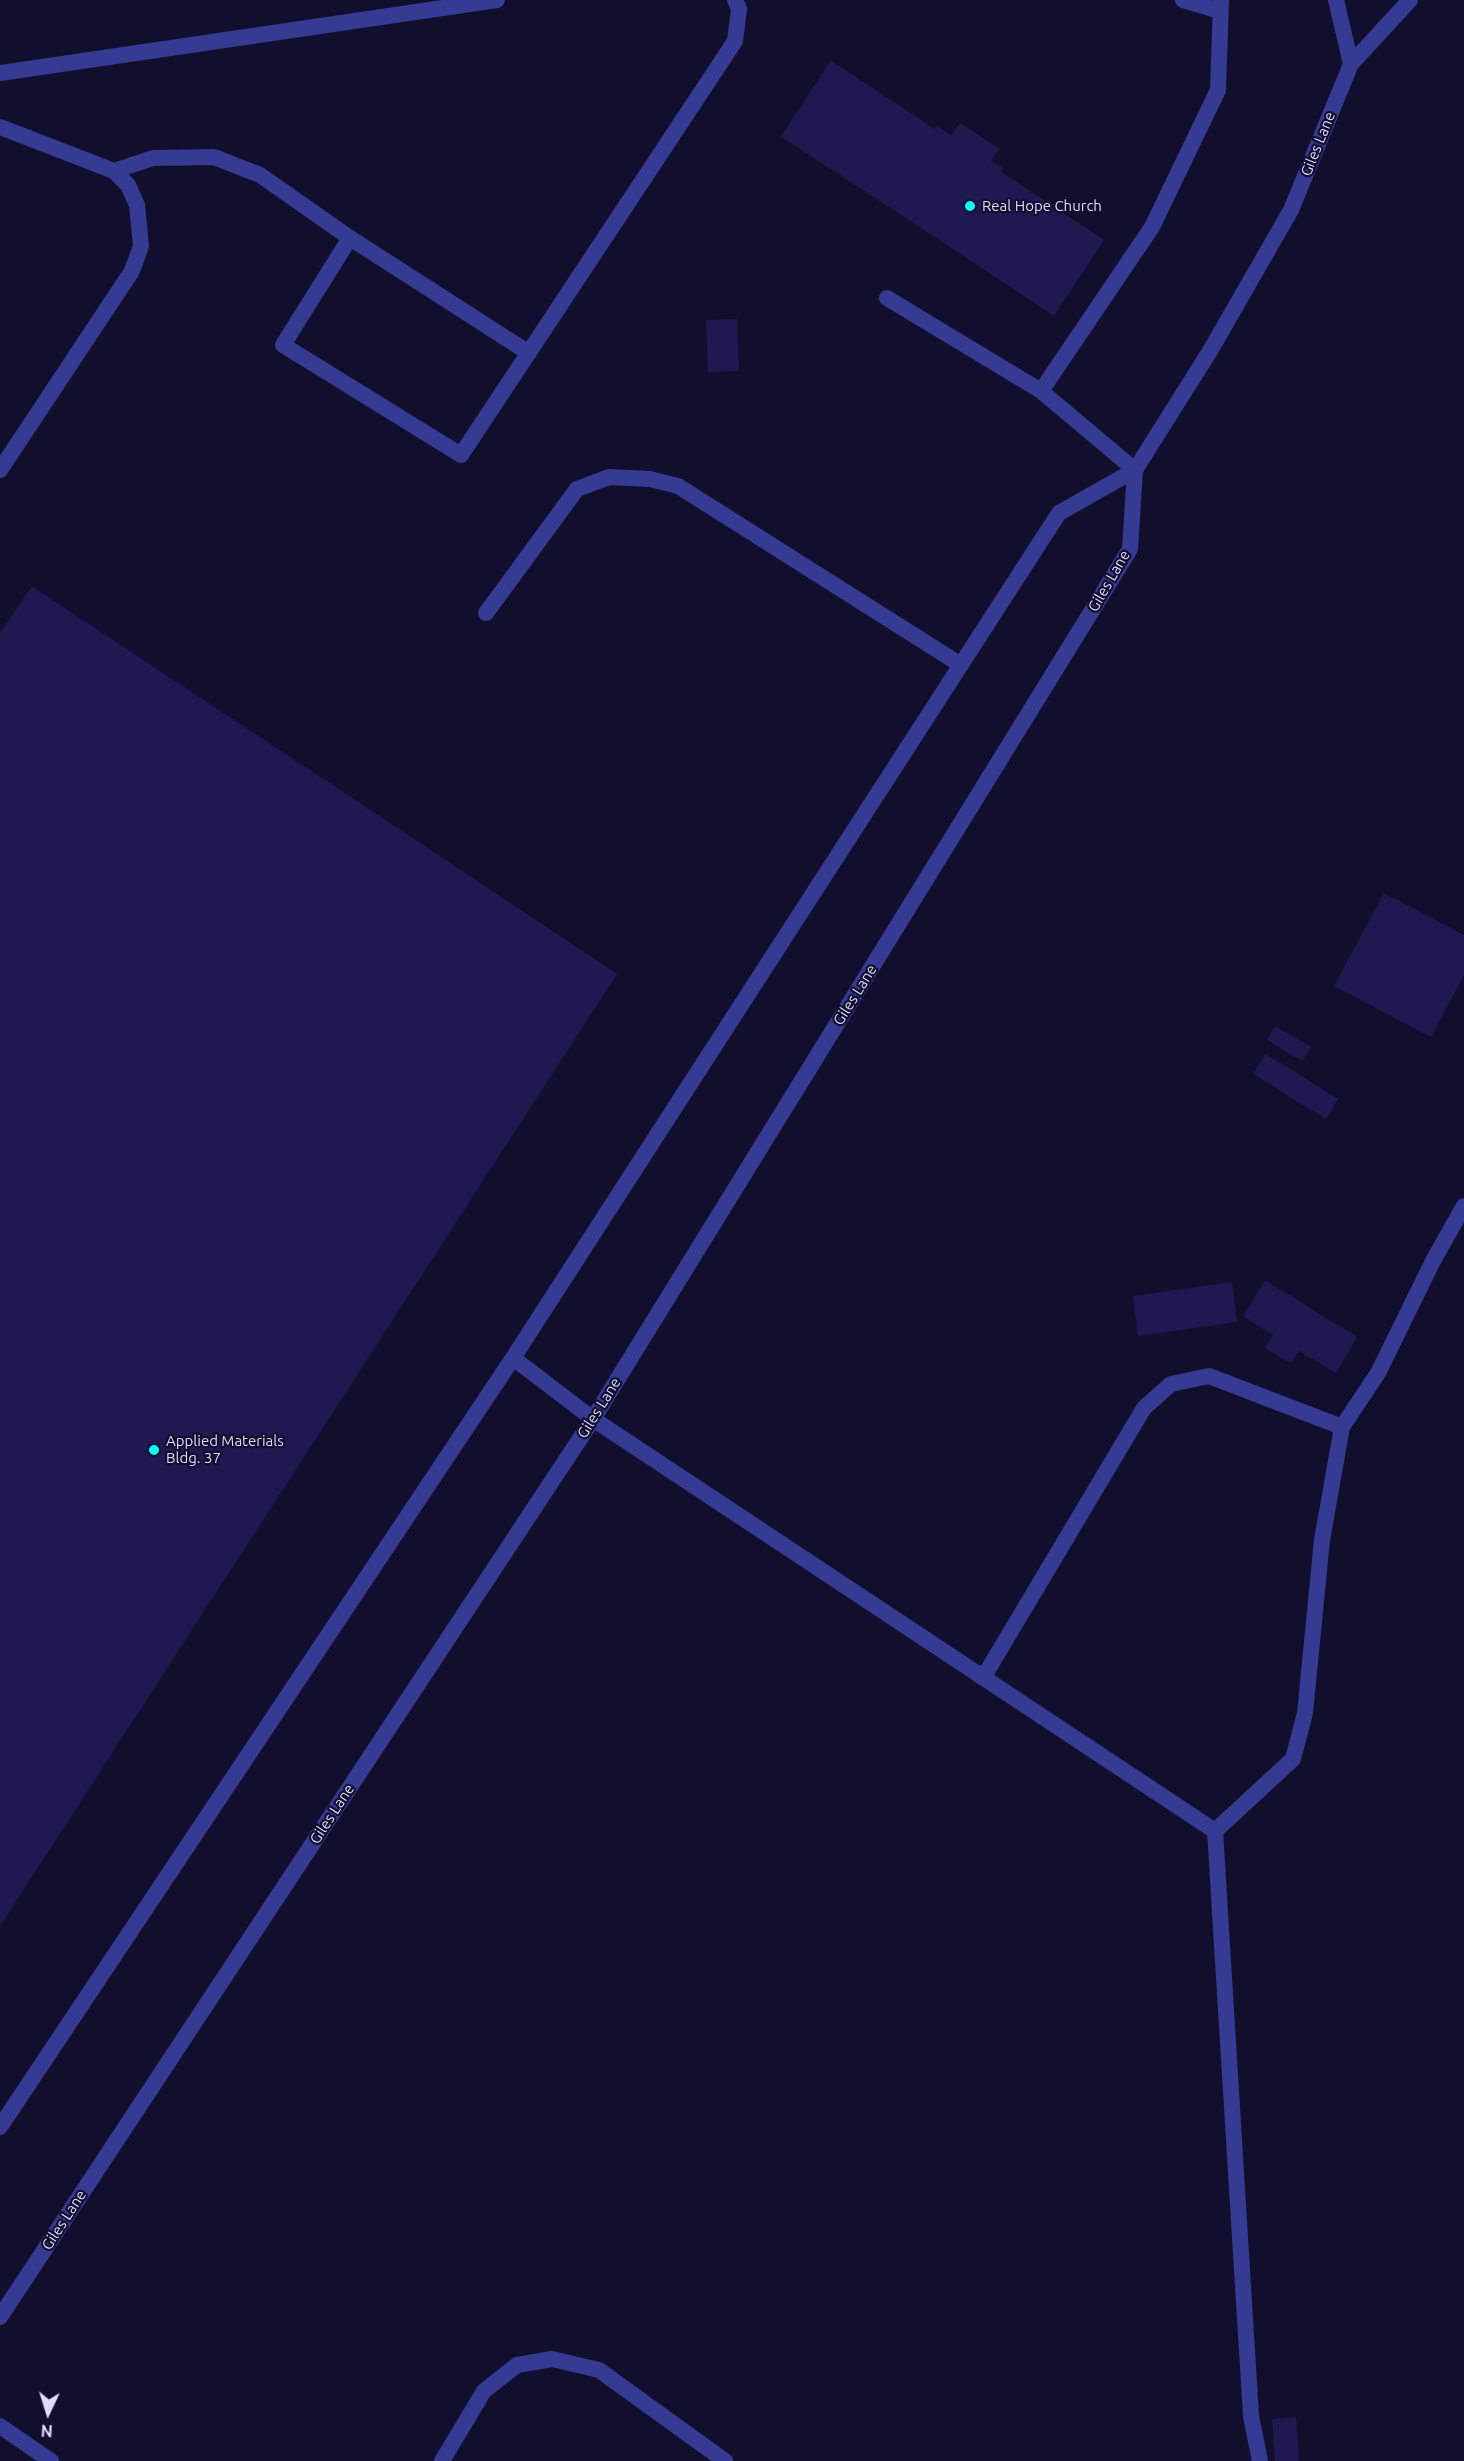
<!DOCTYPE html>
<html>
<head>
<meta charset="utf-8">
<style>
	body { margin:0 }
	#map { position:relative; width:1464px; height:2461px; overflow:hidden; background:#120f2e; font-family:Ubuntu,sans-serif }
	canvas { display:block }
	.north { position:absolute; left:18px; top:2383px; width:60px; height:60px; -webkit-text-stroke:4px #120f2e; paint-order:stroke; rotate:184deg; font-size:16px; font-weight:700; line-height:24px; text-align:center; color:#dddcff }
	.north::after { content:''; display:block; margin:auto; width:21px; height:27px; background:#dddcff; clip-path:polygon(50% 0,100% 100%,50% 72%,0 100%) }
</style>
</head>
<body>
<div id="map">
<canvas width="1464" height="2461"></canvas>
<div class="north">N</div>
</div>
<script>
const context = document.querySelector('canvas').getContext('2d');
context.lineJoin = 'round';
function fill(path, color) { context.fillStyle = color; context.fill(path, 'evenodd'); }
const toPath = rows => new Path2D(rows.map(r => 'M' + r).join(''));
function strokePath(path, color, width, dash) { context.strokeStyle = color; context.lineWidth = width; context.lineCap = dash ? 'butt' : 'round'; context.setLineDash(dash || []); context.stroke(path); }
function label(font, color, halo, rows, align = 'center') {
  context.font = font + ' Ubuntu,sans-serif'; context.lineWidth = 4.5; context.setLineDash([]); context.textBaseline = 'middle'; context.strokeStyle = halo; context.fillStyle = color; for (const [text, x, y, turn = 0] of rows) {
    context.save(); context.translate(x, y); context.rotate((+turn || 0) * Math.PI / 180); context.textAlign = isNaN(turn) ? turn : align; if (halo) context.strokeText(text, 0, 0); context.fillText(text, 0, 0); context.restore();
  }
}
const building = toPath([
	[831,60,935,129,937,125,951,136,960,123,999,149,991,161,1003,168,1001,172,1104,240,1054,316,781,136],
	[737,319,739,371,708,372,706,320],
	[32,586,617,974,0,1926,0,633],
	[1384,893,1464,935,1464,975,1431,1037,1334,986],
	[1275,1026,1311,1047,1302,1061,1267,1040],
	[1266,1054,1338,1099,1326,1119,1253,1074],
	[1265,1280,1357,1337,1336,1373,1299,1351,1291,1363,1265,1348,1273,1335,1243,1316],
	[1232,1282,1237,1322,1138,1336,1133,1296],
	[1296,2417,1299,2461,1275,2461,1272,2419]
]);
const service = toPath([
	[1183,0,1220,11],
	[0,73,497,0],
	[0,127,114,171,128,185,137,205,141,246,132,271,0,470],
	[114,171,153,158,214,157,260,175,350,238,529,353],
	[350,238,283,345,461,455,735,41,739,9,735,0],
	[887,298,1041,391,1135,470],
	[1041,391,1152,227,1218,90,1221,0],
	[486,613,577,489,609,477,650,479,678,486,961,665],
	[593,1419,1215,1831,1251,2416,1260,2461],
	[1342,1427,1378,1373,1433,1261,1464,1206],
	[983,1678,1144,1408,1171,1384,1209,1376,1342,1427,1322,1540,1305,1713,1293,1759,1215,1831],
	[0,2426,51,2461],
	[442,2461,484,2391,517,2365,552,2359,599,2370,725,2461]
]);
const tertiary = toPath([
	[1336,0,1351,64],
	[513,1358,593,1419],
	[0,2127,513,1358,1059,513,1135,470,1210,351,1291,210,1351,64,1410,0],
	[0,2317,593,1419,1130,549,1135,470]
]);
const markers = [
	[970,206,6,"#08fbff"],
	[154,1450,6,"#08fbff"]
];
const streetNames = [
	["Giles Lane",1318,144,-68],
	["Giles Lane",1109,581,-60],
	["Giles Lane",855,995,-58],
	["Giles Lane",599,1408,-58],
	["Giles Lane",332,1814,-57],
	["Giles Lane",64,2220,-57]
];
const poiNames = [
	["Real Hope Church",982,206],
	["Applied Materials",166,1441],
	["Bldg. 37",166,1458]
];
fill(building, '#1f1951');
strokePath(service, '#353a92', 16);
strokePath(tertiary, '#353a92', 16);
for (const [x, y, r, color] of markers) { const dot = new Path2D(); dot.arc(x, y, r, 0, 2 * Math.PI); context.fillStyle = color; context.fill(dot); strokePath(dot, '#120f2e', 2); }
label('15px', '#dddcff', '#120f2e', streetNames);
label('15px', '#dddcff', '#120f2e', poiNames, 'left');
</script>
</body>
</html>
